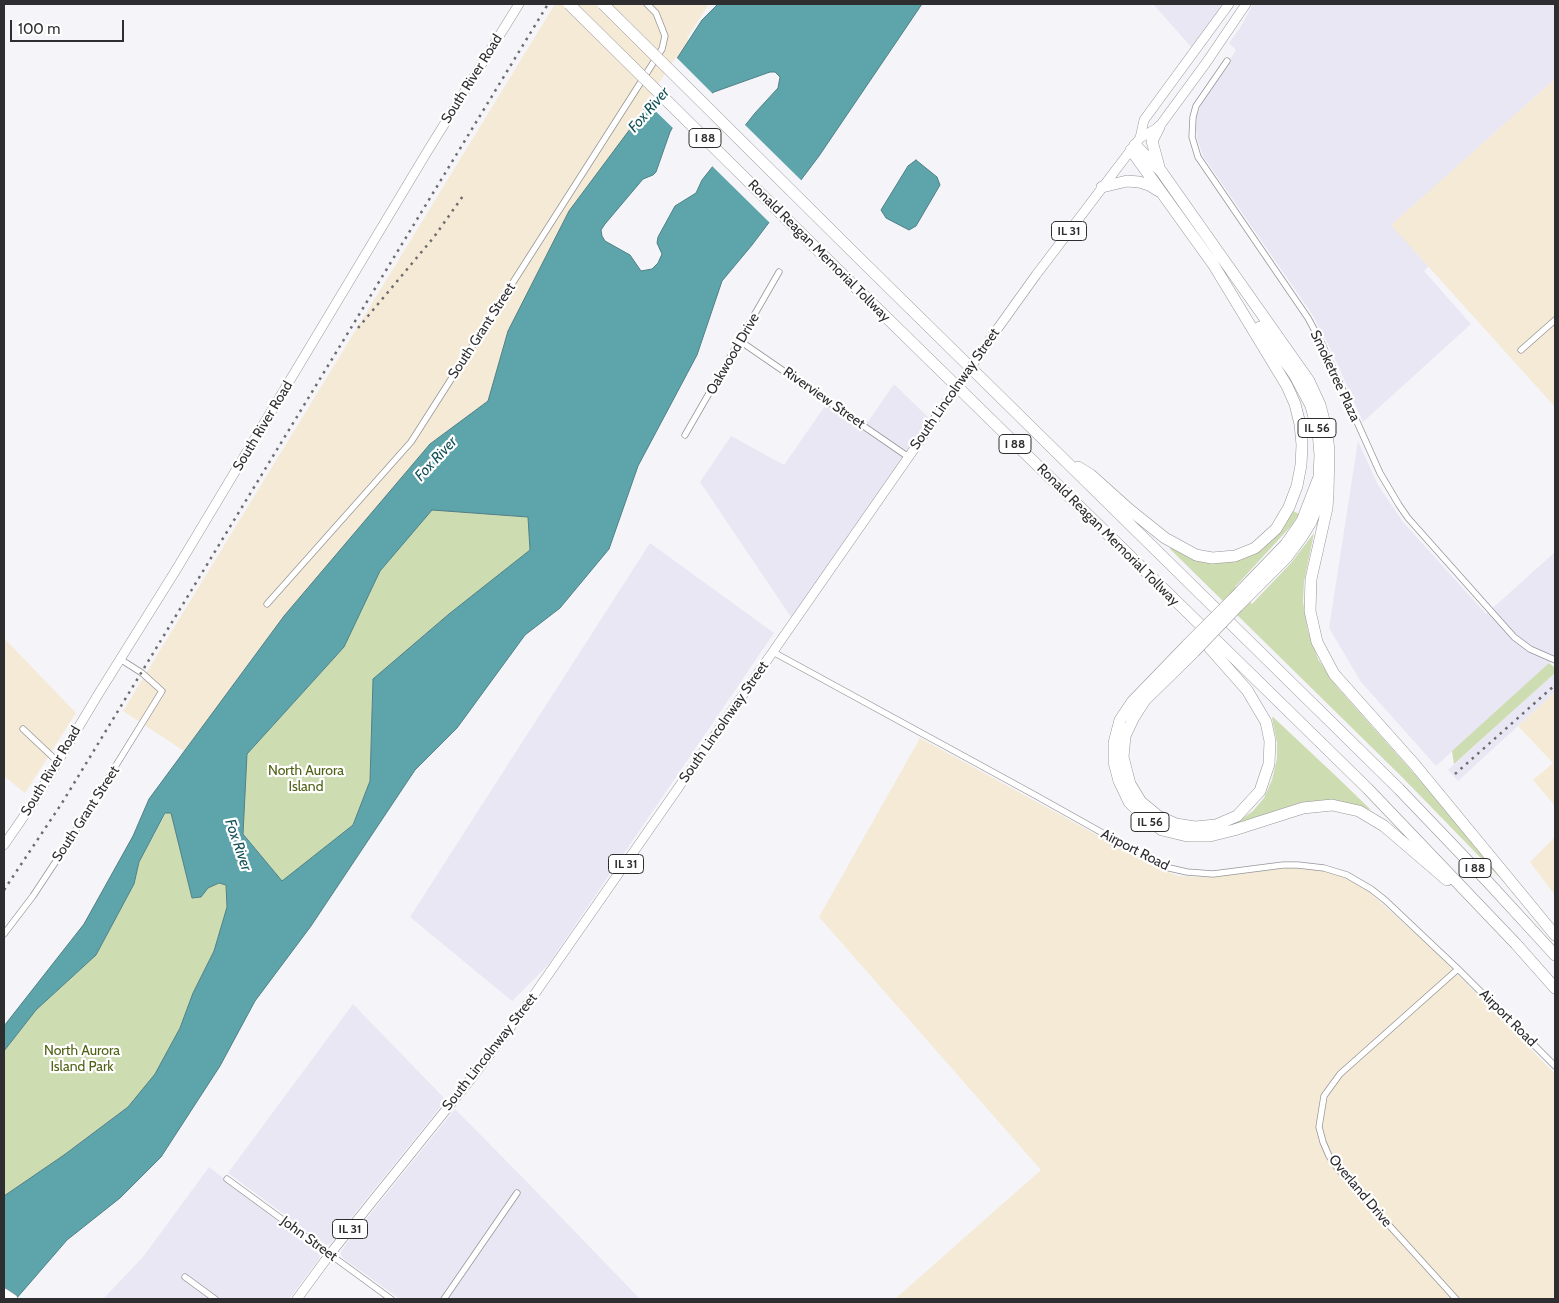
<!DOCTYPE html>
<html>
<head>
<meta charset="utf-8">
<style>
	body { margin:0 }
	#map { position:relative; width:1559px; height:1303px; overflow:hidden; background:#f5f4f9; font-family:Cabin,sans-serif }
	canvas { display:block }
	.frame { position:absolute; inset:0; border:5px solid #2e2d2f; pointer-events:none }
	.scale { position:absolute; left:10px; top:20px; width:114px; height:22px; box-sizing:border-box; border:2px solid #2e2d2f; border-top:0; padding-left:6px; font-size:15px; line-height:18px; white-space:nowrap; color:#2e2d2f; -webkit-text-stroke:4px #fff; paint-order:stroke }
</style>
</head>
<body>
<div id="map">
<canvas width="1559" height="1303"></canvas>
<div class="frame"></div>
<div class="scale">100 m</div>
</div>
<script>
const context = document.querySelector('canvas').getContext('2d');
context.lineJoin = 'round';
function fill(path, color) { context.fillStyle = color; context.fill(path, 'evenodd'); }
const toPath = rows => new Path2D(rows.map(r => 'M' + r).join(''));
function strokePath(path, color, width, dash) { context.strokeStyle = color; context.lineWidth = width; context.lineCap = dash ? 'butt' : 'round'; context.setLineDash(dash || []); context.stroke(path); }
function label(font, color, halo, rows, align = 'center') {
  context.font = font + ' Cabin,sans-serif'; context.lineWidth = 4.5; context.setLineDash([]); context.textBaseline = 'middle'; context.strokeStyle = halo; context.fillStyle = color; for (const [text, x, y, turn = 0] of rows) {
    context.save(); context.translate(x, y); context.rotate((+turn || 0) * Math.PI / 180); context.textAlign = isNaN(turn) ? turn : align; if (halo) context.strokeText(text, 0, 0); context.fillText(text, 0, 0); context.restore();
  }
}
const built = toPath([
	[1153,4,1224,4,1192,48],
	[1253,4,1555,4,1555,79,1392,225,1429,266,1424,271,1471,324,1363,422,1332,352,1312,314,1203,156,1197,138,1195,120,1202,103,1236,50,1229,43,1240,28],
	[894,384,932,421,907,455,865,426],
	[827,403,906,456,793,620,700,482,731,436,784,465],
	[1358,441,1378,485,1403,522,1486,614,1555,552,1555,658,1436,766,1361,682,1329,628],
	[650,543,774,633,548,965,512,1001,410,917],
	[1555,673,1555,692,1458,781,1448,770],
	[353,1004,446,1100,330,1244,326,1245,228,1173],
	[455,1109,527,1182,640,1299,400,1299,344,1259,341,1255,341,1252,347,1243],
	[209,1167,319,1253,320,1256,319,1259,289,1299,103,1299,143,1257]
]);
const industrial = toPath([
	[555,4,709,4,687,38,689,41,639,117,569,211,508,331,488,401,430,444,284,616,184,751,123,711],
	[1555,79,1555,407,1391,225],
	[4,638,76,713,25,793,4,776],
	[1555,692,1555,806,1533,780,1553,763,1518,726],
	[920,738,1148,863,1178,876,1206,877,1295,867,1329,870,1359,883,1438,954,1555,1074,1555,1299,895,1299,1041,1170,819,917],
	[1555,837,1555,895,1530,862]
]);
const green = toPath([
	[432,509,528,517,530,550,449,614,373,679,370,781,353,825,282,881,243,833,247,754,344,647,380,571],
	[1293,511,1299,514,1292,525,1235,587,1252,604,1291,563,1314,533,1304,582,1303,602,1308,631,1318,659,1337,687,1442,805,1507,885,1403,778,1170,549,1171,547,1192,558,1205,562,1230,562,1243,559,1264,548,1277,536],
	[1549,663,1555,668,1555,673,1454,764,1452,751],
	[1273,717,1338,778,1371,810,1357,805,1329,801,1316,801,1294,806,1237,825,1236,823,1253,811,1264,798,1272,780,1277,758,1277,743,1272,718],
	[166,813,171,813,192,898,201,897,208,888,219,883,226,885,227,907,214,951,193,993,180,1028,155,1074,128,1107,64,1155,4,1196,4,1051,36,1010,96,955,134,884,139,862]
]);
const water = toPath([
	[718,4,922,4,819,156,752,245,722,281,697,355,638,466,609,549,560,608,525,635,457,728,415,770,311,926,255,1001,220,1066,161,1157,120,1198,67,1240,16,1299,4,1299,4,1196,64,1155,128,1107,155,1074,180,1028,193,993,214,951,227,907,226,885,219,883,208,888,201,897,192,898,171,813,165,813,139,862,134,884,96,955,36,1010,4,1051,4,1026,84,924,133,836,149,799,284,616,430,444,488,401,508,331,569,211,639,117,702,20,718,4],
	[770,72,775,72,780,77,778,88,755,113,702,180,696,193,675,206,658,237,657,243,662,254,658,263,652,269,641,271,630,255,605,241,602,236,601,230,605,224,643,179,653,175,656,172,670,132,675,123,695,106,714,92,770,72],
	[432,510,528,517,530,550,449,614,373,679,370,781,353,825,282,881,243,834,247,754,344,647,380,571,432,510],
	[916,160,937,177,940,185,916,226,909,230,886,218,881,210,908,166,916,160]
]);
const pier = toPath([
	[676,57,714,95,697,107,674,129,646,102],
	[744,124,803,182,771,224,711,165]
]);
const minor = toPath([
	[1227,61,1196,106,1193,117,1192,137,1198,157,1308,318,1322,344,1380,473,1399,505,1408,518,1514,637,1530,649,1555,660],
	[740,341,907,456],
	[1521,350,1555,320],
	[685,435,779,272],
	[267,604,411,442,662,49,665,36,656,13,647,4],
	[773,652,1033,794,1149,859,1165,867,1187,872,1213,874,1283,865,1298,865,1324,868,1347,875,1371,889,1385,900,1458,969,1555,1066],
	[23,729,58,762],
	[4,934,33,896,66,846,162,691,142,673,120,659],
	[227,1179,391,1299],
	[185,1277,215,1299],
	[444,1299,517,1193],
	[1456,1299,1338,1169,1329,1156,1323,1142,1319,1127,1324,1096,1340,1074,1458,969]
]);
const secondary = toPath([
	[4,845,33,803,99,693,176,570,427,152,519,4]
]);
const primary = toPath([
	[1140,138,1144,120,1229,4],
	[993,335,1036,275,1140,138,1159,127,1206,63,1246,4],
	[4,1293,13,1299],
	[297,1299,330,1254,474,1075,527,1005,935,419]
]);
const motorway = toPath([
	[1159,127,1152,141,1159,167],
	[1135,145,1161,171,1309,381,1320,405,1326,428,1329,450,1328,494,1327,508,1311,579,1310,611,1317,642,1334,674,1415,765,1555,935],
	[1131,150,1213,264],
	[1102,187,1127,181,1139,182,1149,185,1159,191],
	[857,256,1399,789,1488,882,1555,955],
	[840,272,1368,789,1516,944,1555,988],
	[1078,467,1091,475,1130,510,1165,538,1196,555,1212,558,1235,556,1255,548,1276,529,1289,507,1297,486,1301,465,1302,445,1300,424,1295,404,1287,386,1210,259],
	[1233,599,1286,544,1302,521,1319,477,1320,455,1318,432,1311,406,1294,374,1260,327],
	[1238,606,1287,557,1301,538,1311,522,1319,502,1323,484],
	[1188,644,1132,702,1120,720,1114,743,1114,762,1119,781,1129,802,1145,818,1162,830,1187,836,1210,836,1234,830,1303,808,1332,805,1359,811,1384,826,1447,880],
	[1194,652,1145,700,1134,717,1125,736,1123,757,1130,784,1141,802,1158,816,1176,824,1195,827,1216,825,1237,816,1260,791,1269,764,1270,741,1266,722,1247,690,1209,647,1201,634]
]);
const rail = toPath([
	[358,328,434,237,463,196],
	[1455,774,1555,685],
	[4,890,62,803,548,4]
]);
const primaryBridge = toPath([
	[935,419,993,335]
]);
const motorwayBridge = toPath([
	[569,4,840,272],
	[603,4,857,256],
	[1188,644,1233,599],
	[1194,652,1238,606]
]);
const shields = [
	[705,138,32],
	[1069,231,35],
	[1317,428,38],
	[1015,444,32],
	[1150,822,38],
	[626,864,35],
	[1475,868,32],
	[350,1229,35]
];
const shieldNames = [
	["I 88",705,138],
	["IL 31",1069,231],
	["IL 56",1317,428],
	["I 88",1015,444],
	["IL 56",1150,822],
	["IL 31",626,864],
	["I 88",1475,868],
	["IL 31",350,1229]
];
const streetNames = [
	["South River Road",472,79,-58],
	["Ronald Reagan Memorial Tollway",819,251,45],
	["South Grant Street",482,331,-57],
	["Oakwood Drive",733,354,-60],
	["Smoketree Plaza",1335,376,65],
	["South Lincolnway Street",955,389,-55],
	["Riverview Street",824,398,35],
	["South River Road",263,426,-59],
	["Ronald Reagan Memorial Tollway",1108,535,45],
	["South Lincolnway Street",724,722,-55],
	["South River Road",51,771,-59],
	["South Grant Street",86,814,-57],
	["Airport Road",1135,850,27],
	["Airport Road",1508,1018,45],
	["South Lincolnway Street",490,1052,-52],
	["Overland Drive",1360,1191,50],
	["John Street",309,1239,36]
];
const parkNames = [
	["North Aurora",306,771],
	["Island",306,787],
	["North Aurora",82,1051],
	["Island Park",82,1067]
];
const waterNames = [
	["Fox River",649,110,-49],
	["Fox River",436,459,-47],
	["Fox River",238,845,71]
];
fill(built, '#e9e7f3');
fill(industrial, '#f4ead5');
fill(green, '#cedcb1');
fill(water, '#5da4ab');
strokePath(water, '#4f8086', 1);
fill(pier, '#f5f4f9');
strokePath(minor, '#96969a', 7);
strokePath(secondary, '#96969a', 10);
strokePath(primary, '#96969a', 10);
strokePath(motorway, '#96969a', 12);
strokePath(minor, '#fff', 5.5);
strokePath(secondary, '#fff', 9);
strokePath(primary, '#fff', 9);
strokePath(motorway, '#fff', 11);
strokePath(rail, '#6d6c6f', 2.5, [2.5, 5]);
strokePath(primaryBridge, '#96969a', 10, []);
strokePath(motorwayBridge, '#96969a', 12, []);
strokePath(primaryBridge, '#fff', 9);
strokePath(motorwayBridge, '#fff', 11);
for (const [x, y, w] of shields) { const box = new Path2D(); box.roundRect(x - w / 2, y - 9.5, w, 19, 4); context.fillStyle = '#fff'; context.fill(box); strokePath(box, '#2e2d2f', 1); }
label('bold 12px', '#2e2d2f', null, shieldNames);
label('14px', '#2e2d2f', '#fff', streetNames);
label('14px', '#4e6013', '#fff', parkNames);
label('italic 15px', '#135157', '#fff', waterNames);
</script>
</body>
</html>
